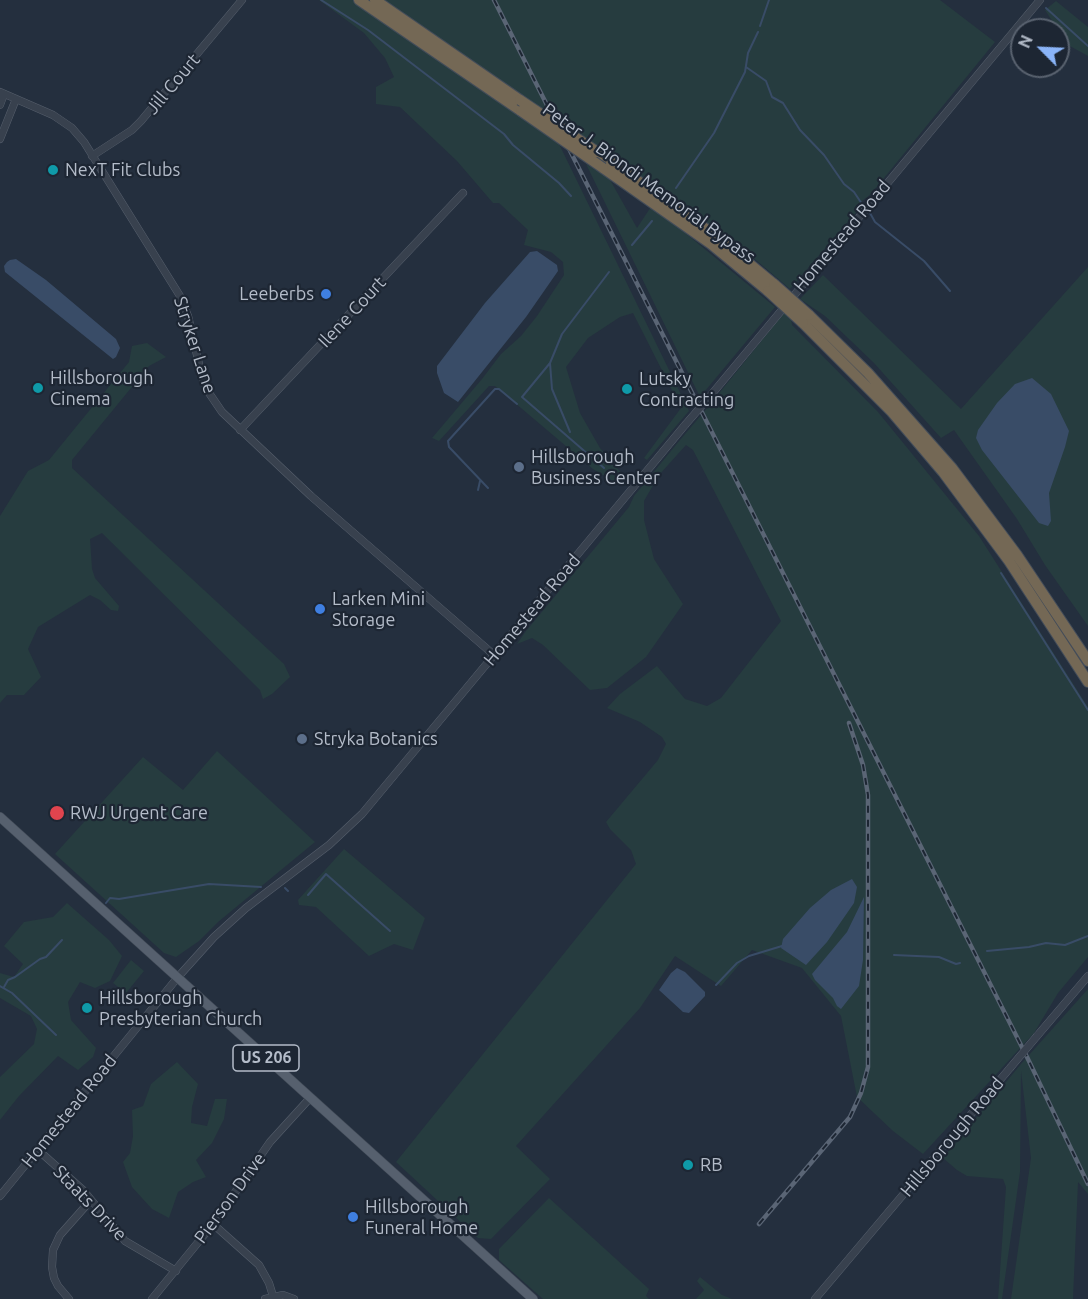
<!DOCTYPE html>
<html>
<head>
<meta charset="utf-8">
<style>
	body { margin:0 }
	#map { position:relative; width:1088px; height:1299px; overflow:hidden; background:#242f3e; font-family:Ubuntu,sans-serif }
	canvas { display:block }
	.north { position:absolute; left:1010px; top:18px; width:60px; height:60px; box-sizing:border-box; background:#1d2633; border:2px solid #59626f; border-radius:50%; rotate:294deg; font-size:16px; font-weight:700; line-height:24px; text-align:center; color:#b4bcc9 }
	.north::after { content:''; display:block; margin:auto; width:21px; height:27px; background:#8ab4f8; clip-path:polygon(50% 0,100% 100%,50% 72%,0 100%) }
</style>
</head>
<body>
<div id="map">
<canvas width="1088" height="1299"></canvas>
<div class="north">N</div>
</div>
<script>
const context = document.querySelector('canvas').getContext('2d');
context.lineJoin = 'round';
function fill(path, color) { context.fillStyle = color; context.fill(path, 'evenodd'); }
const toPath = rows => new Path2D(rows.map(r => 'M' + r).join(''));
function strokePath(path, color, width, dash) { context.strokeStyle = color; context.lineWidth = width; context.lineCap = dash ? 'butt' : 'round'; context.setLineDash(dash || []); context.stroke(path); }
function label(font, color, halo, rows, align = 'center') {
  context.font = font + ' Ubuntu,sans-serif'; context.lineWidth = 4.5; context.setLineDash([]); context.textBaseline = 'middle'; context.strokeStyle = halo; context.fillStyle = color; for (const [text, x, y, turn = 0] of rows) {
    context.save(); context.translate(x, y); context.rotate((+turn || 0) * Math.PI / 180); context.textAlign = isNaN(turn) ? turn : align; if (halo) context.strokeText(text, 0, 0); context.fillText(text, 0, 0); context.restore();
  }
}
const green = toPath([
	[319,0,940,0,995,42,871,194,862,201,859,209,790,289,750,255,688,209,678,227,775,307,700,397,586,164,609,178,637,228,662,190,542,109,689,411,647,460,644,458,681,408,633,313,620,317,588,338,566,367,580,413,600,448,624,476,616,483,593,469,495,386,489,386,439,441,432,438,482,379,501,354,521,336,537,316,564,275,563,262,551,252,524,245,528,230,499,203,493,203,457,161,400,107,376,104,376,87,394,77,385,58,364,33],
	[1056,1,1088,27,1088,56,1068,45,1045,10],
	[1088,267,1088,626,1045,565,1017,519,954,430,941,438,874,363,825,316,800,299,823,275,961,409],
	[784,313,791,319,792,325,878,412,979,536,1088,707,1088,957,1058,993,1034,1033,923,1154,893,1131,857,1097,841,1016,802,968,752,950,721,986,675,956,640,1008,516,1146,550,1179,491,1239,478,1238,396,1162,636,864,631,850,610,829,606,822,658,760,666,744,662,737,640,722,607,708,620,694,657,666,685,699,707,706,721,698,781,621,693,450,686,445,659,475,644,501,644,520,654,559,683,604,646,657,607,688,590,690,543,645,532,638,517,644,526,631,629,507,634,496,680,440,708,407],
	[147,343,166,357,149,366,72,460,72,468,284,664,290,677,272,694,263,699,260,690,102,533,90,539,92,569,95,578,119,606,118,611,111,610,100,600,90,595,38,627,28,649,41,677,24,695,7,695,0,703,0,516,28,471,49,460,129,362,132,346],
	[217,751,315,842,218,922,199,941,176,957,164,953,55,854,143,757,183,790],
	[344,849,425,918,413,950,394,944,369,956,316,907,299,905,298,900],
	[67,903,109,940,122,956,110,981,95,988,80,982,68,1002,71,1020,96,1048,93,1057,78,1070,58,1056,19,1096,0,1120,0,1077,34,1044,37,1029,31,1016,0,998,0,973,14,977,23,964,4,946,24,922,53,917],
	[131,960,144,971,126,993,113,983],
	[1088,989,1088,1194,1078,1182,1073,1299,1011,1299,1031,1158,1021,1071,1020,1172,1002,1299,998,1299,1006,1187,1003,1179,967,1176,957,1170,943,1158,1021,1064],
	[177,1062,198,1084,192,1107,191,1123,207,1126,215,1099,227,1099,224,1119,212,1143,196,1160,206,1177,193,1182,178,1192,169,1218,152,1209,132,1187,123,1162,130,1153,133,1136,132,1110,143,1106,151,1084],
	[549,1198,649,1289,646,1296,649,1299,543,1299,499,1260,499,1249],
	[700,1277,722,1295,732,1299,696,1299,704,1290,697,1281]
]);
const water = toPath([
	[537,251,557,265,558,271,526,317,458,402,444,393,437,373,437,366,485,303,530,252],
	[16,259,46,280,116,339,120,348,116,357,113,359,5,272,4,266,7,262,10,260],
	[1032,378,1051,394,1069,431,1065,447,1049,493,1051,521,1048,526,1039,523,982,450,976,438,978,430,997,403,1015,384],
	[852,879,857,887,854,903,827,942,806,965,781,948,783,939,810,908,831,890],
	[864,897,863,960,859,986,841,1009,837,1006,833,998,815,980,812,974,847,932],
	[677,968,685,972,705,992,705,996,689,1013,683,1012,659,990,671,973]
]);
const stream = toPath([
	[321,0,368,30,504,134,513,145,559,183,571,196],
	[1046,8,1088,46],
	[760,26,769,0],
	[746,67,766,81,772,97,783,103,800,130,824,155,844,184,854,192,862,204],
	[676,188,714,133,745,72,748,53,758,32],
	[870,213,875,222,924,261,950,291],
	[632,245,652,221],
	[550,363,522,397,604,468],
	[570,432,552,389,550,363,562,334,609,272],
	[488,488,449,447,448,441,495,389,499,389,517,404],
	[478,490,480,481],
	[1001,573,1088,710],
	[285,888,288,891],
	[308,895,326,874,390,931],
	[106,903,110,898,119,899,209,884,261,887],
	[987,951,1029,947,1046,943,1065,945,1088,936],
	[894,955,939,957,956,964,960,963],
	[716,985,737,963,749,956,782,946],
	[0,986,12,993,56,1035],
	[4,987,8,980,15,977,40,959,46,957,62,940]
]);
const minor = toPath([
	[0,92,53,115,72,128,84,142,180,296,188,316,202,377,207,390,222,412,311,496,494,655],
	[0,105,4,94],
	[0,139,16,99],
	[92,156,132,130,141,121,242,0],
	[711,395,1040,0],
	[240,430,463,193],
	[1037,1036,1088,976],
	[38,1150,83,1190,125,1241,176,1271],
	[0,1196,178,977,214,937,246,908,329,845,362,814,685,425],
	[213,1224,259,1265,269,1283,273,1296],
	[69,1299,58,1286,54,1278,52,1267,53,1250,60,1235,91,1200],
	[152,1299,213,1224,270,1142,310,1098],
	[265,1299,283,1295,294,1299],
	[815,1299,1010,1068]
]);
const major = toPath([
	[0,817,533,1299]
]);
const highway = toPath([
	[359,0,521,111],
	[375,0,520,100],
	[597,152,716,236,774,284],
	[603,168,711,244,768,291],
	[809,315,868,373,952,468,1017,555,1088,661],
	[803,323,892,412,943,472,1009,561,1088,682]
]);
const rail = toPath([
	[494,0,1027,1057,1088,1184],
	[759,1224,850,1117,861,1093,868,1067,868,795,863,765,849,723]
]);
const minorBridge = toPath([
	[685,425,711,395],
	[1010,1068,1037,1036]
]);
const highwayBridge = toPath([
	[520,100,597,152],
	[521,111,603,168],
	[774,284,809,315],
	[768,291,803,323]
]);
const markers = [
	[53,170,6,"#0f9aa8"],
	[326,294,6,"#3f7fe0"],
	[38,388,6,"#0f9aa8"],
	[627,389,6,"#0f9aa8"],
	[519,467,6,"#5c6f8a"],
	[320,609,6,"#3f7fe0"],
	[302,739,6,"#5c6f8a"],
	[57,813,8,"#e0444e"],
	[87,1008,6,"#0f9aa8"],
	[688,1165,6,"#0f9aa8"],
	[353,1217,6,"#3f7fe0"]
];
const shields = [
	[266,1058,66]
];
const shieldNames = [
	["US 206",266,1058]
];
const streetNames = [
	["Jill Court",173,84,-50],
	["Peter J. Biondi Memorial Bypass",649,183,36],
	["Homestead Road",842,236,-50],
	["Ilene Court",352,312,-47],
	["Stryker Lane",195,345,72],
	["Homestead Road",532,610,-50],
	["Homestead Road",69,1111,-51],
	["Hillsborough Road",952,1137,-50],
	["Pierson Drive",230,1198,-54],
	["Staats Drive",90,1203,46]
];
const poiNames = [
	["NexT Fit Clubs",65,170],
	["Leeberbs",314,294,"right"],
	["Hillsborough",50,378],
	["Cinema",50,399],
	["Lutsky",639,379],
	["Contracting",639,400],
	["Hillsborough",531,457],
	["Business Center",531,478],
	["Larken Mini",332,599],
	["Storage",332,620],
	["Stryka Botanics",314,739],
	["RWJ Urgent Care",70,813],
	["Hillsborough",99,998],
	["Presbyterian Church",99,1019],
	["RB",700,1165],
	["Hillsborough",365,1207],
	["Funeral Home",365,1228]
];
fill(green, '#263c3f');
fill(water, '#394c67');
strokePath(stream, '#394c67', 2);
strokePath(minor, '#565f6c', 8);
strokePath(major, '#414a57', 10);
strokePath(highway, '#434c59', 12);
strokePath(minor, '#38414e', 7);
strokePath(major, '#56606e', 9);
strokePath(highway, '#746855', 10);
strokePath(rail, '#5a6575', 4.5);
strokePath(rail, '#1d2633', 2, [7]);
strokePath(minorBridge, '#565f6c', 8, []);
strokePath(highwayBridge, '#434c59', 12, []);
strokePath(minorBridge, '#38414e', 7);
strokePath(highwayBridge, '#746855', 10);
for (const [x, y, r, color] of markers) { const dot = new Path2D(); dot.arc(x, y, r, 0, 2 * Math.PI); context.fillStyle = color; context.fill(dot); strokePath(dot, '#1d2633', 2); }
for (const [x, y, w] of shields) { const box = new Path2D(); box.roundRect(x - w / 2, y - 13, w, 26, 4.5); context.fillStyle = '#1d2633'; context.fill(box); strokePath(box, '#b4bcc9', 1.5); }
label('bold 16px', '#b4bcc9', null, shieldNames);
label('18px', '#b4bcc9', '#1d2633', streetNames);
label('18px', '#b4bcc9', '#1d2633', poiNames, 'left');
</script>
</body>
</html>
